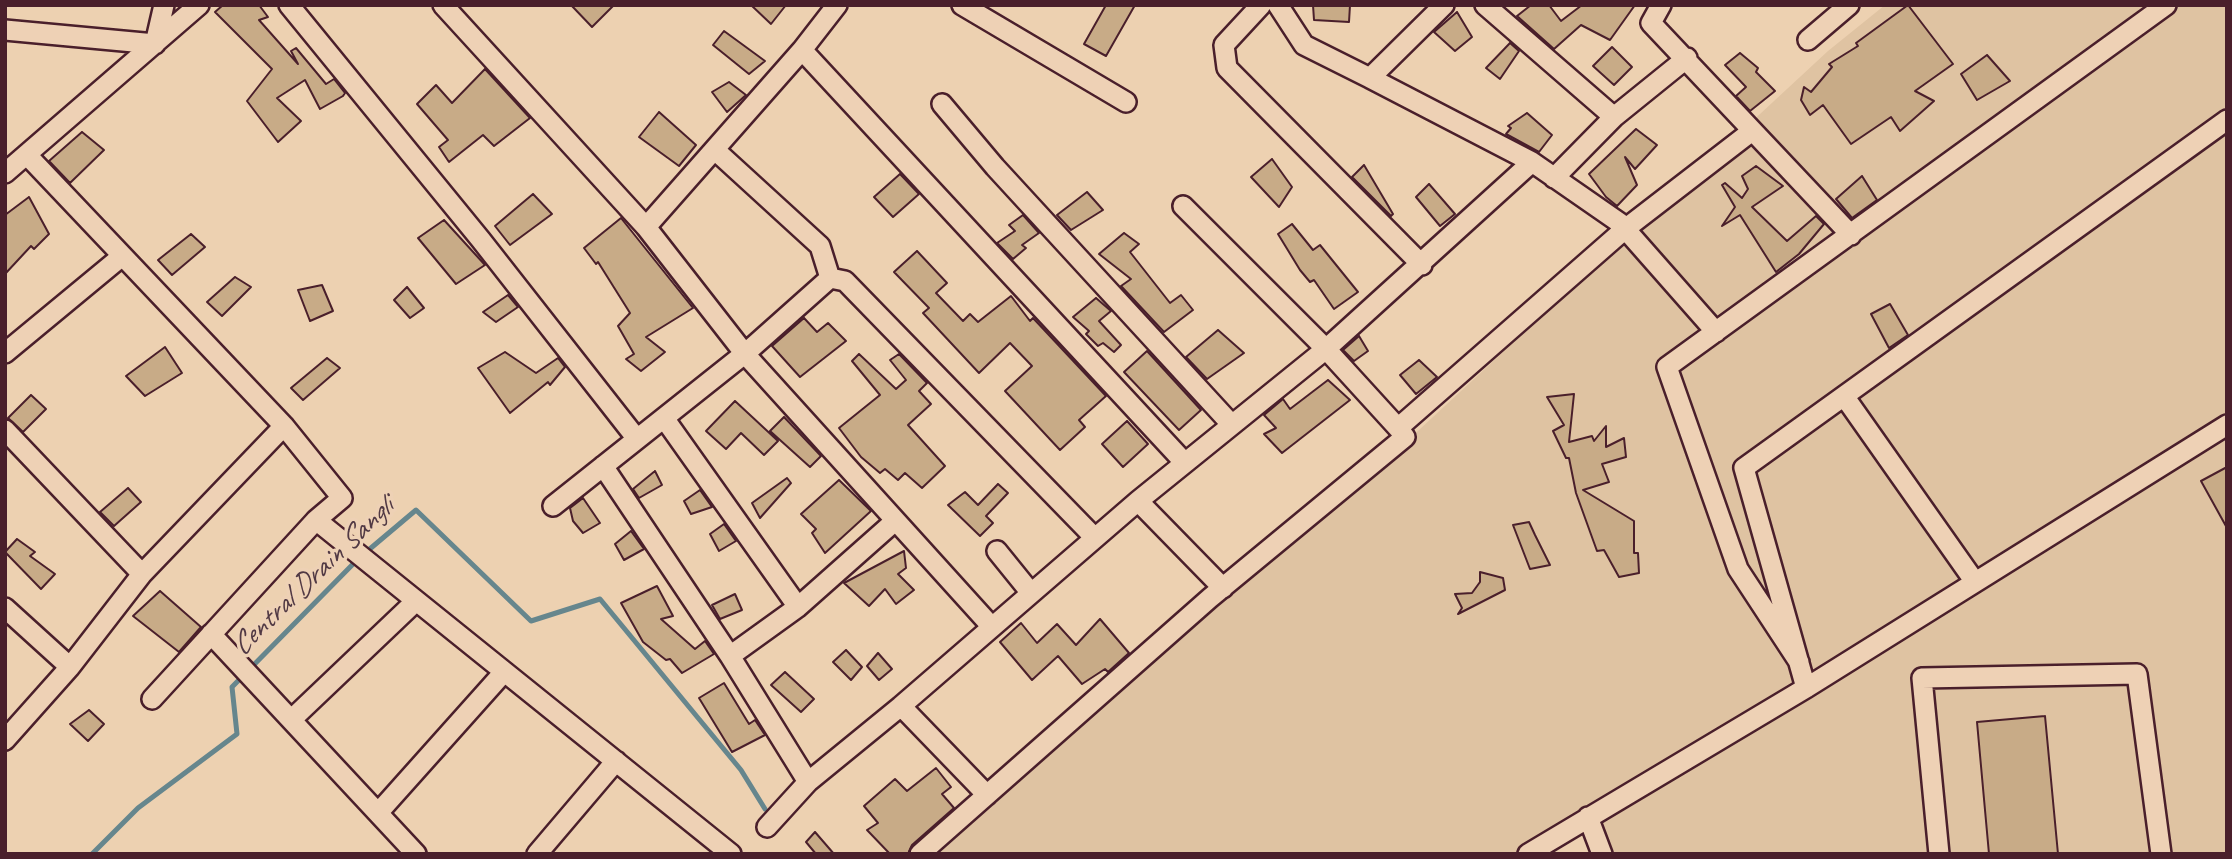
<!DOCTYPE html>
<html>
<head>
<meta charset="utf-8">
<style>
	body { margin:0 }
	#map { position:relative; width:2232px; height:859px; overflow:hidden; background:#edd1b1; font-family:Caveat,sans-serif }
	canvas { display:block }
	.frame { position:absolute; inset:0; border:7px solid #4a1f2b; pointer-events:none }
</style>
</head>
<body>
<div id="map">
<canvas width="2232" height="859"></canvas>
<div class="frame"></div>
</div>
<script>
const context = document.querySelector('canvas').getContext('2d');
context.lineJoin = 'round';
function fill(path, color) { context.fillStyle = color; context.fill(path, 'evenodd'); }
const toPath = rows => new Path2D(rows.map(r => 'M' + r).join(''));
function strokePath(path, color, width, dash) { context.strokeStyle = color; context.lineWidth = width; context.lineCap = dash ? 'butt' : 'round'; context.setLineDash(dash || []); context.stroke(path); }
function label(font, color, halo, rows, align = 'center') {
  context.font = font + ' Caveat,sans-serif'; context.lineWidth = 7; context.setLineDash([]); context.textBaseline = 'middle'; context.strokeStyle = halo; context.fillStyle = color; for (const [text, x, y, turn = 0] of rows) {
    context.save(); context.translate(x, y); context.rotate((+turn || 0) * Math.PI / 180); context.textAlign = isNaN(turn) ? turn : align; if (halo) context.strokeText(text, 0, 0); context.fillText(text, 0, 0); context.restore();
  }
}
const built = toPath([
	[1885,5,2227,5,2227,854,1593,854,1583,831,1543,854,925,854,1406,442,1828,51]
]);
const stream = toPath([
	[365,553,416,510,531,621,600,599,741,770,765,809],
	[92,854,138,808,237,734,232,687,357,560]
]);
const building = toPath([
	[223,5,259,5,268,17,259,20,298,64,291,51,296,48,326,84,334,79,345,93,343,96,320,109,305,80,277,98,301,121,278,142,247,101,272,69,215,12,223,5],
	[571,5,614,5,592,27,571,5],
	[751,5,786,5,771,24,751,5],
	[1106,5,1135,5,1106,56,1084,44,1106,5],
	[1313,5,1350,5,1349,22,1314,20,1313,5],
	[1531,5,1549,5,1561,21,1582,5,1635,5,1610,40,1581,25,1554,49,1517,16,1531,5],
	[1908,5,1953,64,1915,91,1934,101,1900,131,1891,117,1851,144,1823,105,1810,115,1801,100,1804,87,1811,92,1832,67,1829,64,1858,46,1856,43,1908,5],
	[1457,12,1472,37,1455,51,1434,32,1457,12],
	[724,31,765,61,749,74,713,45,724,31],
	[1510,43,1519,51,1500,79,1486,68,1510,43],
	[1612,47,1632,67,1614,85,1593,66,1612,47],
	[1740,53,1758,68,1756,72,1775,91,1750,111,1736,96,1746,87,1725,65,1740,53],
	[1987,55,2010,81,1977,100,1961,74,1987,55],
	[485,69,530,118,494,146,483,135,449,162,439,147,448,140,417,104,436,85,452,103,485,69],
	[729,82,746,95,727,112,712,92,729,82],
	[659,112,696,145,679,166,639,137,659,112],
	[1527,113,1552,135,1539,152,1506,134,1511,128,1508,126,1527,113],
	[1636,129,1657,145,1635,169,1625,157,1637,185,1617,206,1606,197,1589,174,1636,129],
	[82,132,104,150,70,183,49,161,82,132],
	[1272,159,1292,187,1279,207,1251,177,1272,159],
	[1364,165,1393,214,1391,216,1352,177,1364,165],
	[1756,166,1783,186,1752,207,1787,241,1816,216,1824,224,1799,254,1776,272,1740,215,1722,226,1735,207,1722,185,1725,183,1742,198,1748,189,1742,176,1756,166],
	[900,174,919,194,893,217,874,197,900,174],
	[1862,176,1877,200,1852,218,1836,199,1862,176],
	[1429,184,1455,214,1440,226,1416,197,1429,184],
	[1087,192,1103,210,1071,230,1057,215,1087,192],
	[533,194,552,214,510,245,495,226,533,194],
	[29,197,49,234,34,249,31,246,5,274,5,215,29,197],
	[1023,215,1039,233,1022,245,1026,248,1013,259,997,243,1015,231,1009,225,1023,215],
	[621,218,693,308,646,337,665,352,641,371,626,359,634,354,618,326,630,313,598,262,596,264,584,248,621,218],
	[444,220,485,265,456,284,418,238,444,220],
	[1292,224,1313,250,1320,245,1358,292,1334,309,1314,280,1310,282,1300,270,1278,234,1292,224],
	[1124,233,1139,244,1130,252,1170,303,1181,295,1193,310,1164,332,1121,286,1131,279,1099,254,1124,233],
	[191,234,205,247,172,275,158,260,191,234],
	[917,251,947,283,936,293,963,321,970,314,978,322,1011,296,1030,321,1033,318,1106,396,1079,420,1085,427,1060,450,1005,391,1032,366,1010,343,979,373,923,313,929,308,894,272,917,251],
	[235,277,251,287,222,316,207,302,235,277],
	[322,285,333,311,310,321,298,290,322,285],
	[407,287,424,308,410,318,394,300,407,287],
	[508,295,518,307,496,322,483,312,508,295],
	[1096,298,1111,311,1099,321,1121,345,1114,352,1103,343,1098,346,1086,334,1089,331,1073,317,1096,298],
	[1890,304,1908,335,1889,348,1871,314,1890,304],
	[804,318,817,332,828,323,846,341,800,377,772,346,804,318],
	[1218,330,1244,353,1207,379,1186,357,1218,330],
	[1359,336,1368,351,1354,361,1343,350,1359,336],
	[165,347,182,373,145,396,126,376,165,347],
	[1147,351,1201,410,1179,430,1124,372,1147,351],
	[505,352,536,373,558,358,565,367,550,385,548,382,510,413,478,368,505,352],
	[859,354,896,389,906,380,890,360,899,354,927,383,919,391,931,404,908,425,945,466,922,488,905,473,898,480,885,469,880,473,861,457,839,428,880,395,852,361,859,354],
	[327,358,340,368,303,400,291,388,327,358],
	[1419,360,1437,377,1416,394,1400,375,1419,360],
	[1328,380,1350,400,1282,453,1264,434,1276,428,1264,415,1283,399,1290,409,1328,380],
	[1574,394,1569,442,1592,436,1594,441,1606,426,1606,447,1624,438,1626,457,1602,464,1609,482,1583,490,1634,521,1634,553,1638,553,1639,573,1619,577,1604,550,1597,551,1576,493,1569,458,1566,458,1553,431,1564,425,1547,397,1574,394],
	[31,395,46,409,23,432,8,418,31,395],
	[735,401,778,441,764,455,741,433,726,449,706,431,735,401],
	[784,417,821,456,810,467,770,431,784,417],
	[1127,421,1148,444,1123,467,1102,444,1127,421],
	[2227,467,2227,528,2201,481,2227,467],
	[655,471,662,485,639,498,633,489,655,471],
	[787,478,791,483,760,518,752,503,787,478],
	[839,480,871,511,825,553,812,533,816,529,801,514,839,480],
	[998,484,1008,493,986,516,993,523,980,536,948,505,965,492,978,505,998,484],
	[128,488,141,502,114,526,100,512,128,488],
	[700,490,712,507,691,514,684,501,700,490],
	[583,498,600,523,583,533,573,521,570,508,583,498],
	[1529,522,1535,535,1550,565,1530,569,1513,525,1529,522],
	[724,524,736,541,719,551,710,534,724,524],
	[631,531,644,549,624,560,615,544,631,531],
	[17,539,35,552,30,556,55,574,41,589,5,552,17,539],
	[904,551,906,568,898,574,914,590,896,604,885,589,869,606,844,583,904,551],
	[1480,572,1503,578,1505,590,1458,614,1462,608,1455,594,1472,593,1480,582,1480,572],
	[657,586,673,616,661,619,695,649,705,641,714,654,682,673,670,659,666,660,643,642,621,603,657,586],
	[160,591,201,627,179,652,133,616,160,591],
	[735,594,742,610,720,619,712,605,735,594],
	[1100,619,1129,653,1108,672,1105,669,1082,684,1058,656,1032,680,1000,642,1021,623,1037,643,1057,624,1076,645,1100,619],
	[846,650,862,667,851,680,833,662,846,650],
	[878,653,892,669,879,680,867,666,878,653],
	[785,672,814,699,801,712,771,685,785,672],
	[724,683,749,724,755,720,765,735,732,752,699,698,724,683],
	[89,710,104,724,88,741,70,724,89,710],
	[2045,716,2058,854,1989,854,1977,722,2045,716],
	[936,768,951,787,942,794,954,808,912,845,908,854,890,854,867,830,878,823,864,806,895,779,907,791,936,768],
	[815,832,834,854,816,854,806,842,815,832]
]);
const street = toPath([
	[289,5,481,240,637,439],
	[443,5,646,227],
	[837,5,802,50,1185,463],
	[962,5,1126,102],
	[1261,5,1224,45,1227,68,1422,265],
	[1278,5,1304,45,1370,78],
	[1444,5,1370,78,1532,162],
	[1485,5,1614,117,1554,178],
	[1661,5,1651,23,1851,235],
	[5,30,155,44,164,5],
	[1808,40,1849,5],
	[802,50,646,227,745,354,992,627],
	[942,104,995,167,1232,425],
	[1614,117,1687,58],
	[715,150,820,246,830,278],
	[27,155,284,426,342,498,316,520],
	[5,173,199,5],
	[1183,206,1326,349,1138,501,1223,588],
	[830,278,845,281,1095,538],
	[5,353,121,257],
	[1844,396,1975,582],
	[664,418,798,607,895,521],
	[1398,428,1326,349,1532,162,1620,223,1716,332],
	[5,430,142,574,70,667,5,740],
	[603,466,730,656],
	[553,506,748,351,830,278],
	[997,551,1031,593],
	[142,574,284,426],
	[5,608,70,667],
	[211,634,416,854],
	[1799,662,1738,569,1667,367,2166,5],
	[1806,688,1744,468,2227,120],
	[152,699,316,520,731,854],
	[291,720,416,601],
	[808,782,901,706],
	[987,795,901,706,1138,501],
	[378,813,504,672],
	[1588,817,1602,854],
	[767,827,808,782,730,656,798,607],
	[537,854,616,761],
	[920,854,1210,598,1405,437,1398,428,1625,229,1752,131],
	[1528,854,1806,688,2227,425],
	[1939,854,1922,678,2137,674,2161,854]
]);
const waterNames = [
	["Central Drain Sangli",313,577,-44]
];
fill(built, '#dfc3a2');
strokePath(stream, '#66868d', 5);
fill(building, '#c8ab87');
strokePath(building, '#4a1f2b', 2);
strokePath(street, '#4a1f2b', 24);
strokePath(street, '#eed1b5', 19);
label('italic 30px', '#513944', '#eed1b5', waterNames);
</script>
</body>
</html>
